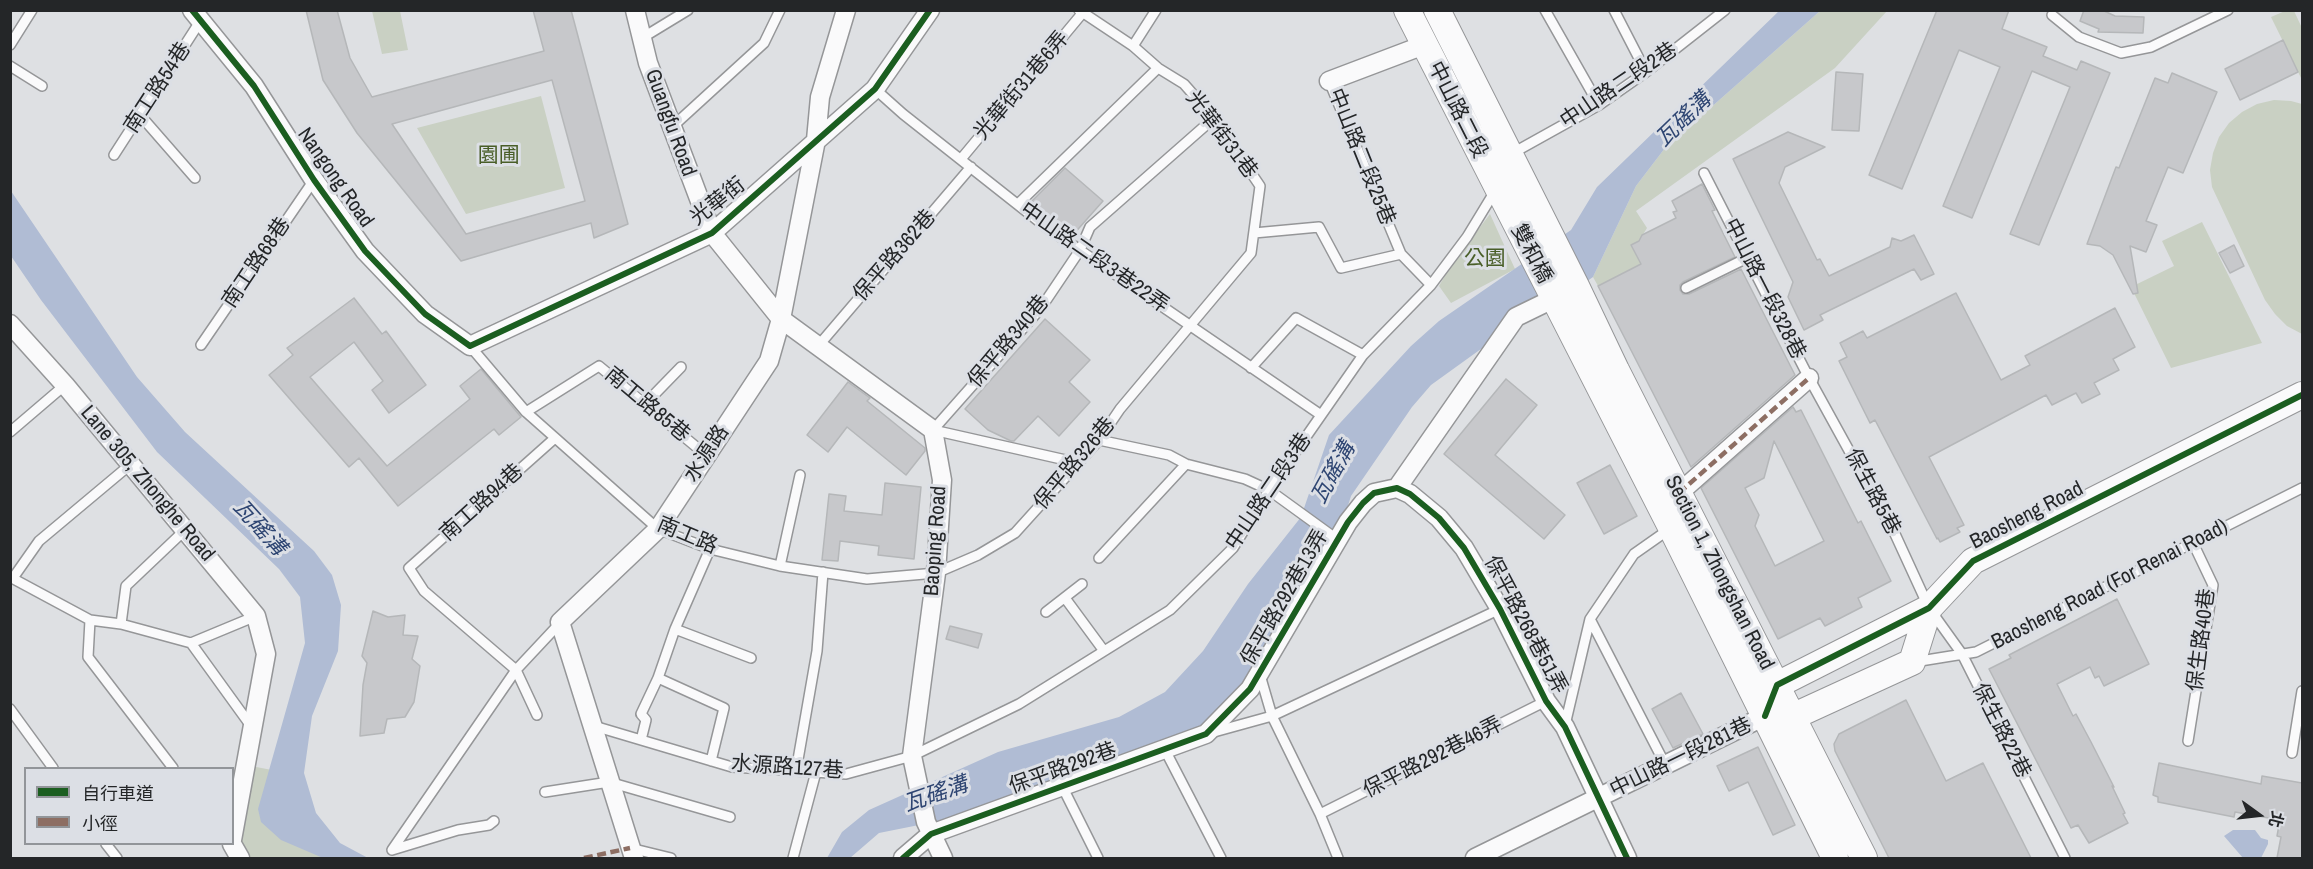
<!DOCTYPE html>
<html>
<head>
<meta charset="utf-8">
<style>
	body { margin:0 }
	#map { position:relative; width:2313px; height:869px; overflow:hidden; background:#dee0e3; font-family:"Archivo Narrow","Noto Sans TC",sans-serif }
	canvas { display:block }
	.frame { position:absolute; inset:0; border:12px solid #242628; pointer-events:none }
	.legend { position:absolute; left:24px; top:767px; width:210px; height:78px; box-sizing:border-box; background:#dcdfe5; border:2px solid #929599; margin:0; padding:8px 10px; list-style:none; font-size:18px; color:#242628 }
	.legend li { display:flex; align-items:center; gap:12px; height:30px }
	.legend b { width:30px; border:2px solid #929599 }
	.north { position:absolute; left:2229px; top:785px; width:60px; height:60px; -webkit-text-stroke:4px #dcdfe5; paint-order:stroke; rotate:105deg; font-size:16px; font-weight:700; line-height:24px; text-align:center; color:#242628 }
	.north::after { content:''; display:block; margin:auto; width:21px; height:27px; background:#242628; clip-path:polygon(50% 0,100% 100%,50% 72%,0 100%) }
</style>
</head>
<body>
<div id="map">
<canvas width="2313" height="869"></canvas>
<div class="frame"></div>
<ul class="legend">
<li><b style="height:8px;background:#1b5e20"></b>自行車道</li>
<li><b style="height:8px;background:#8d6e63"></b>小徑</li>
</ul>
<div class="north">北</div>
</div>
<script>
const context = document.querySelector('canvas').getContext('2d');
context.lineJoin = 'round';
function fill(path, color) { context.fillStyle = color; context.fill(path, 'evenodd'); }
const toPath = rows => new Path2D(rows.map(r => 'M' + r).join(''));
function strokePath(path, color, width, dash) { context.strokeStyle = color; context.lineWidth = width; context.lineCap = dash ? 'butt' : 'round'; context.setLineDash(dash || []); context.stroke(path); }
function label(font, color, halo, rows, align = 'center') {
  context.font = font + ' "Archivo Narrow","Noto Sans TC",sans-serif'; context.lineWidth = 6; context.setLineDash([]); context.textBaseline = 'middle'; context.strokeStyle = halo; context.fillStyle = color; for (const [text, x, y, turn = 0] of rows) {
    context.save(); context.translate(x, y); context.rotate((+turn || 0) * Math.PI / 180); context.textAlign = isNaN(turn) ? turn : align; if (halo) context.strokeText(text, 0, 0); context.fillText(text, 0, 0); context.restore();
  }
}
const green = toPath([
	[372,11,400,11,408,50,382,54],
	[1820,11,1887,11,1835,68,1636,211,1647,228,1639,241,1631,245,1644,270,1632,269,1598,286,1593,277,1636,186,1665,148],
	[2285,11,2294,11,2302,28,2302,80,2271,17],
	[541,96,565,188,466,214,417,128],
	[2274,100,2291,101,2302,104,2302,334,2287,326,2275,314,2265,300,2212,187,2210,170,2213,153,2219,137,2229,123,2242,112,2257,104],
	[1490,214,1515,269,1451,303,1439,286,1450,267],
	[2202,222,2262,343,2171,368,2131,287,2174,266,2162,241],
	[246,765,277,771,331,858,238,858]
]);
const water = toPath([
	[1779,11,1820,11,1665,148,1636,186,1593,277,1545,311,1499,336,1431,385,1412,407,1351,496,1340,531,1254,667,1218,716,1182,739,954,818,879,833,850,858,827,858,842,832,869,810,998,752,1119,717,1165,692,1203,651,1248,584,1301,517,1329,435,1411,346,1439,321,1571,230,1597,187],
	[11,191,137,377,185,432,314,551,332,575,341,605,338,651,312,716,304,773,316,813,340,843,368,858,323,858,281,840,261,822,258,809,305,643,300,597,279,569,157,452,41,300,11,256],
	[2233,830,2255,830,2261,838,2268,840,2268,844,2261,858,2243,858,2224,836]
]);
const building = toPath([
	[306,10,337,10,350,58,372,97,544,51,533,10,571,10,628,224,594,238,591,223,461,261,357,133,323,80,306,10],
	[552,80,585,201,466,234,392,124,552,80],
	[1937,10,2009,10,2002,29,2047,47,2043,56,2077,70,2081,61,2110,73,2039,245,2010,234,2070,87,2032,71,1972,218,1943,206,2000,67,1959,50,1902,189,1869,175,1937,10],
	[2084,10,2102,10,2115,16,2144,17,2143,33,2098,32,2099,29,2080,21,2084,10],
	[2283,40,2298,72,2240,100,2225,69,2283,40],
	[1836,72,1863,74,1859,131,1832,130,1836,72],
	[2172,73,2217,92,2183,173,2168,167,2146,221,2157,225,2146,252,2130,246,2138,293,2133,294,2113,255,2100,246,2087,244,2116,167,2119,168,2155,78,2168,83,2172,73],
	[1788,132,1825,147,1785,167,1779,183,1817,260,1820,259,1829,276,1890,247,1892,238,1901,241,1914,235,1934,274,1921,280,1914,269,1820,315,1823,320,1804,330,1788,297,1793,282,1733,159,1788,132],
	[1065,168,1103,201,1072,236,1032,201,1065,168],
	[1702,184,1715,210,1712,211,1735,257,1683,282,1680,285,1680,290,1683,294,1689,294,1741,269,1795,375,1691,467,1598,286,1641,264,1631,245,1639,241,1642,235,1676,218,1673,212,1677,211,1672,201,1702,184],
	[2234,245,2244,266,2230,273,2219,253,2234,245],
	[1956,293,2001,380,2030,365,2025,356,2115,308,2135,347,2113,359,2119,370,2094,383,2100,394,2082,403,2076,393,2052,405,2046,395,1929,457,1964,525,1957,528,1960,532,1940,542,1938,538,1937,539,1875,420,1870,423,1839,361,1847,357,1840,343,1863,331,1867,338,1956,293],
	[354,298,382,334,386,331,426,385,389,413,372,390,383,381,354,342,310,377,387,466,470,399,460,386,481,369,521,417,499,435,494,429,398,506,359,458,349,467,269,375,293,355,287,348,354,298],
	[1045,319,1090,360,1069,382,1090,402,1059,436,1038,416,1014,441,1011,441,988,430,965,409,1045,319],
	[1506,379,1537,405,1495,455,1565,515,1544,539,1444,454,1506,379],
	[848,382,870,398,867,401,925,448,925,451,906,475,847,427,828,452,807,435,848,382],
	[1793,407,1796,412,1801,410,1858,523,1861,521,1891,581,1858,598,1862,607,1825,626,1820,618,1778,639,1701,488,1793,407],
	[1774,441,1824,541,1775,566,1755,526,1759,515,1745,488,1764,478,1774,441],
	[1610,465,1637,516,1604,534,1577,483,1610,465],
	[885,483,921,487,914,559,878,555,879,546,840,541,838,561,822,560,829,494,846,496,844,511,882,515,885,483],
	[2117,599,2149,664,2104,686,2099,676,2095,678,2090,667,2057,684,2073,716,2076,714,2091,742,2114,787,2112,786,2125,813,2123,814,2128,823,2089,843,2078,825,2071,828,1989,669,2011,658,2009,655,2117,599],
	[373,611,388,617,405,615,403,635,418,636,412,659,420,666,414,702,405,717,387,719,384,733,360,736,363,685,367,663,362,656,373,611],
	[950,626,982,634,978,648,946,639,950,626],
	[1681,693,1703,734,1673,748,1652,709,1681,693],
	[1906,700,1946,781,1983,763,2031,858,1889,858,1835,751,1834,744,1839,734,1906,700],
	[1758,747,1795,825,1773,835,1748,782,1729,791,1717,766,1758,747],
	[2159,763,2261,784,2262,776,2302,783,2302,858,2277,858,2281,837,2277,836,2280,820,2235,812,2234,817,2158,802,2158,797,2153,795,2159,763]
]);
const lane = toPath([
	[1545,10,1599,105],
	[1614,10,1646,72],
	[2052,15,2079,37,2121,53,2151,47,2228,10],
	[642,38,688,10],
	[10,45,32,10],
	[1133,46,1156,10],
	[10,66,42,86],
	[1329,81,1401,254,1431,285],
	[875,89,903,114,1046,227,1321,415],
	[140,115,195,178],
	[671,128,764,43,780,10],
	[1511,154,1599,105,1646,72,1725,10],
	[114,155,201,20],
	[961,159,1085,10],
	[1704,173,1809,378,1895,534,1929,608,1962,654,2065,858],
	[1018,204,1158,68],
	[1254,233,1319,227,1341,268,1401,254],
	[1686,288,1747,258],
	[201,345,314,180],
	[819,345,971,167],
	[470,346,526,412,658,529,710,549,780,566,867,579,936,573,978,555,1015,533,1099,440,1120,409,1251,253,1260,186,1214,118,1184,84,1158,68,1133,46,1079,10],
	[1251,368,1296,318,1363,355],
	[645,404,681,367],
	[526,412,599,366,706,455],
	[10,432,65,385],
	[555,438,409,568,424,591,516,670,560,623],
	[1099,440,1169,455,1186,464,1245,479,1269,490,1338,540],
	[1079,463,933,430,1041,308,1080,250,1090,227,1214,118],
	[710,549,675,629,658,678,724,708,711,761],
	[1099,558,1186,464],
	[780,566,800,475],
	[10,577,90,620,121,624,191,643,256,616],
	[13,578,39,541,131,464],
	[1065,598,1104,651],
	[1046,612,1082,584],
	[1590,619,1666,766],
	[90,620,88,657,173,768],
	[121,624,126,586,185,530],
	[675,629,751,658],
	[191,643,251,726],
	[1914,662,1976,652,2302,488],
	[1260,675,1272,716,1320,814,1338,858],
	[10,709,53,768],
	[1565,725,1590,619,1634,554,1671,528],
	[594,726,732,767,846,774,912,756,1019,704,1170,610,1233,548,1269,490,1363,355,1431,285,1467,237,1495,191],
	[1214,732,1272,716,1500,609],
	[641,740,646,720,641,714,658,678],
	[2188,741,2213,585,2193,543],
	[1165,750,1221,858],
	[2292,753,2302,691],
	[796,771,817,651,823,572],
	[1062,786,1098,858],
	[545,792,609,782,730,817],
	[1320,814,1546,701],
	[494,821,489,825,458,830,392,850,516,670,537,715],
	[106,844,117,858],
	[630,848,671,858],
	[793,858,816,772]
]);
const street = toPath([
	[192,10,254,86,314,180,365,251,425,314,470,346,712,233,875,89,930,10],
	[635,10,648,63,712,233,781,319,933,430,942,480,936,573,912,756,926,822,943,858],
	[1329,81,1424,45],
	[10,324,65,385,256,616,266,654,232,840],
	[1397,488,1516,317,1555,298],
	[1679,493,1809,378],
	[232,844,240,858],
	[634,858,560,622,658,529,769,361,781,319,816,140,820,97,846,10],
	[903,858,931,834,1206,734,1250,689,1348,522,1363,503,1374,493,1397,488,1410,494,1439,518,1464,548,1500,609,1546,701,1565,727,1627,858],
	[1475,858,1765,716]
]);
const secondary = toPath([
	[1407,10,1671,527,1835,858],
	[1437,10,1576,286,1616,370,1864,858],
	[1929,608,1912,662,1792,717,1765,716,1777,685,1929,608,1973,561,2302,395]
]);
const quiet = toPath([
	[1679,493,1809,378],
	[584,858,630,848]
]);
const cycleway = toPath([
	[192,10,254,86,314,180,365,251,425,314,470,346,712,233,875,89,930,10],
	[1765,716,1777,685,1929,608,1973,561,2302,395],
	[903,858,931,834,1206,734,1250,689,1348,522,1363,503,1374,493,1397,488,1410,494,1439,518,1464,548,1500,609,1546,701,1565,727,1627,858]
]);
const streetNames = [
	["光華街31巷6弄",1022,86,-50],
	["中山路二段2巷",1619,86,-34],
	["南工路54巷",158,88,-57],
	["中山路二段",1457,110,63],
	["Guangfu Road",670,123,70],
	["光華街31巷",1221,135,53],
	["中山路二段25巷",1361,157,68],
	["Nangong Road",335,178,55],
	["光華街",718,202,-38],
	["雙和橋",1531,254,62],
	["保平路362巷",895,256,-49],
	["中山路二段3巷22弄",1094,258,35],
	["南工路68巷",257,263,-56],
	["中山路一段328巷",1764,289,63],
	["保平路340巷",1009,342,-50],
	["南工路85巷",647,405,40],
	["水源路",707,454,-57],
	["保平路326巷",1075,464,-50],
	["Lane 305, Zhonghe Road",147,484,50],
	["中山路二段3巷",1269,492,-56],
	["保生路5巷",1872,492,62],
	["南工路94巷",482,503,-42],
	["Baosheng Road",2027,516,-27],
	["南工路",687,536,23],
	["Baoping Road",936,541,-86],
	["Section 1, Zhongshan Road",1719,573,63],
	["Baosheng Road (For Renai Road)",2110,585,-27],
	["保平路292巷13弄",1285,598,-60],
	["保平路268巷51弄",1525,625,62],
	["保生路40巷",2202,640,-83],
	["保生路22巷",2001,731,63],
	["保平路292巷46弄",1433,758,-27],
	["中山路一段281巷",1681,758,-26],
	["水源路127巷",787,768,4],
	["保平路292巷",1063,769,-20]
];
const parkNames = [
	["園圃",499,156],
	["公園",1485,259]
];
const waterNames = [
	["瓦磘溝",1684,120,-44],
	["瓦磘溝",1334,473,-61],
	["瓦磘溝",259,528,48],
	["瓦磘溝",936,795,-19]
];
fill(green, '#c9d0c3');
fill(water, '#b0bcd4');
fill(building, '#c7c8cb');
strokePath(building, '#b5b7b9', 1.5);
strokePath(lane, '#959698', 12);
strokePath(street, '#959698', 21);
strokePath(secondary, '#959698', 28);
strokePath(lane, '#fafafb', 9);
strokePath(street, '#fafafb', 18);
strokePath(secondary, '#fafafb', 26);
strokePath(quiet, '#8d6e63', 4.5, [9, 4.5]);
strokePath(cycleway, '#1b5e20', 6);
label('21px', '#242628', '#dcdfe5', streetNames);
label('21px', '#495e28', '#dcdfe5', parkNames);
label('italic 22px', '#2e4572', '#dcdfe5', waterNames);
</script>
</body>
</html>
